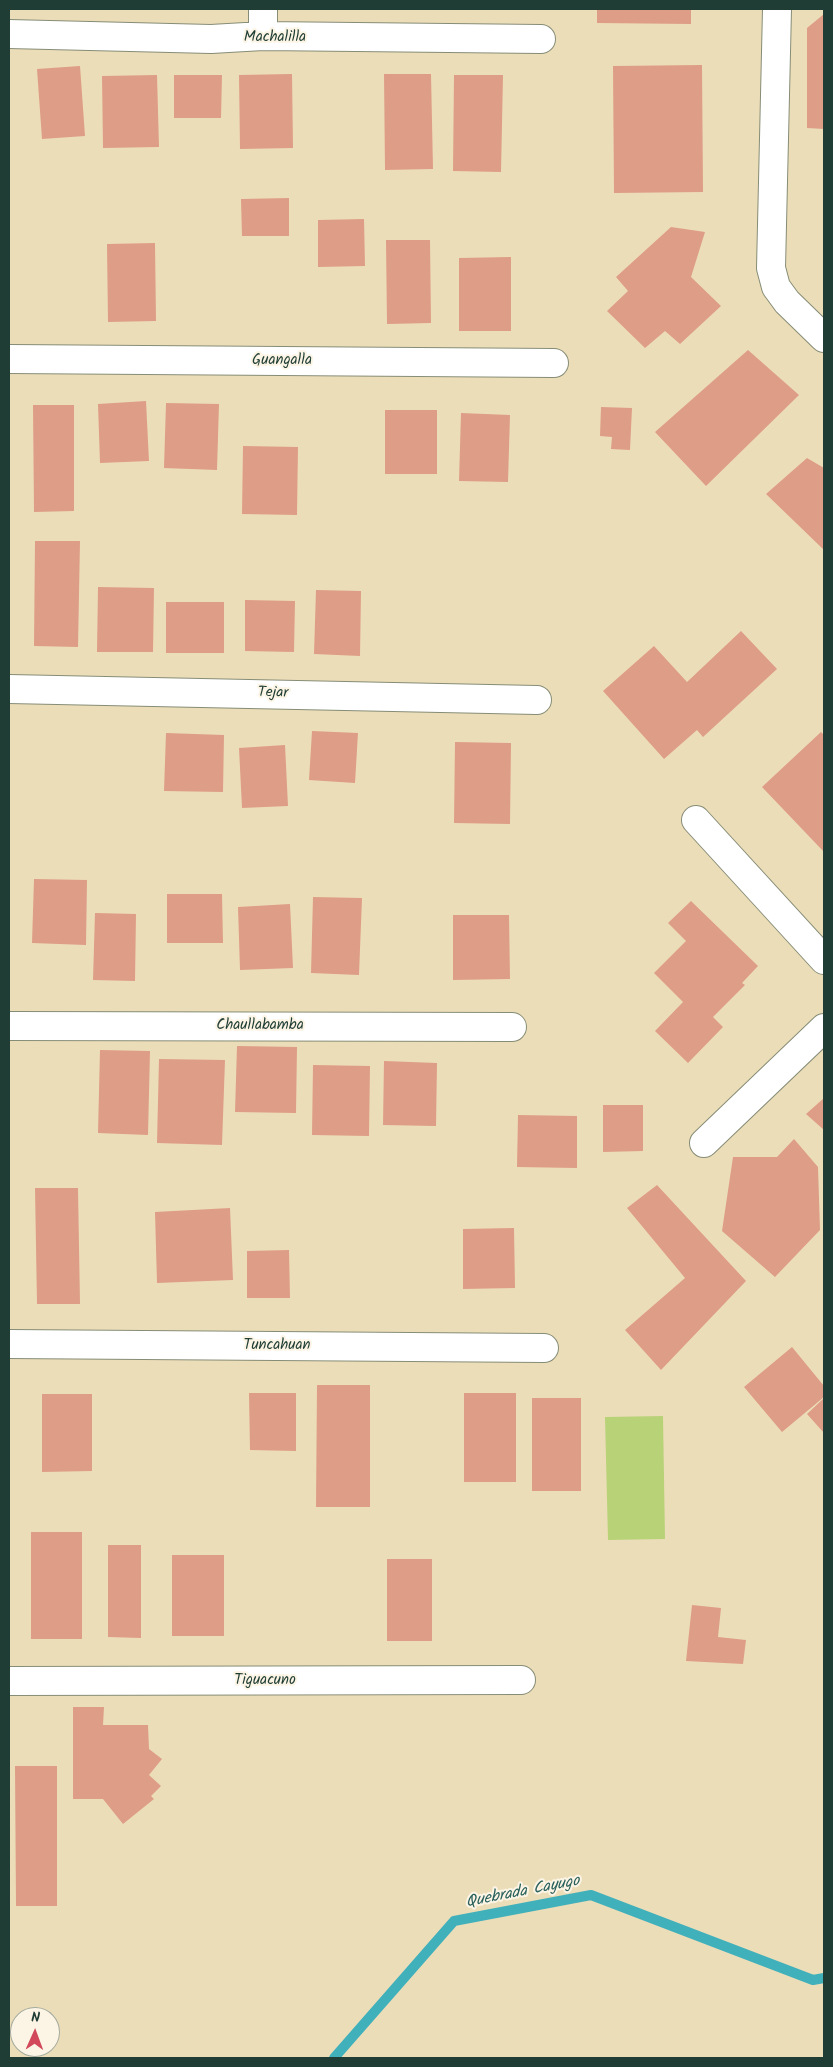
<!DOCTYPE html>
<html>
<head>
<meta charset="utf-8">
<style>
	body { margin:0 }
	#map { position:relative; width:833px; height:2067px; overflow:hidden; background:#ecddb9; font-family:Kalam,sans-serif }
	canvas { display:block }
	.frame { position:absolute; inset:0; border:10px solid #1f3d34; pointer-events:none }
	.north { position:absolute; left:10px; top:2007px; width:50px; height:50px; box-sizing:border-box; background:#fcf5e5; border:1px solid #a4ab9e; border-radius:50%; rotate:2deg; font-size:14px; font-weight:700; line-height:20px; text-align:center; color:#1f3d34 }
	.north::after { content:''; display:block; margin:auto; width:18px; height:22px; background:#d1495b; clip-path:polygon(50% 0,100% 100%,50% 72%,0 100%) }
</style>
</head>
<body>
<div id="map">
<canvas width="833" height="2067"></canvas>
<div class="frame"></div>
<div class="north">N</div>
</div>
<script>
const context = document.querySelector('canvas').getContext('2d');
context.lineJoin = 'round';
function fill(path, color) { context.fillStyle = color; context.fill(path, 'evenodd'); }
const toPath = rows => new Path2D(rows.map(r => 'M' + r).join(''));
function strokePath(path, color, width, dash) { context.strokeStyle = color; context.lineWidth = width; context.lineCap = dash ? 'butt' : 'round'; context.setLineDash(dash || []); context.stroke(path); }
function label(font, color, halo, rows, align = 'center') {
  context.font = font + ' Kalam,sans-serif'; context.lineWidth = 4; context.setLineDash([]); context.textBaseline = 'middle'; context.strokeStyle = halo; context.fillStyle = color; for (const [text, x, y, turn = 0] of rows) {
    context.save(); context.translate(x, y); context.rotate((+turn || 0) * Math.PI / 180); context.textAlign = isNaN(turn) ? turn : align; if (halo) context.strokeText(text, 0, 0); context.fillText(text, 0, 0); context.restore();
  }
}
const green = toPath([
	[663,1416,665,1539,608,1540,605,1417]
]);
const stream = toPath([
	[334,2058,454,1921,591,1895,813,1980,824,1978]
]);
const building = toPath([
	[597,9,691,9,691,24,597,23],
	[824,14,824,129,807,128,807,28],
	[702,65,703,192,614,193,613,66],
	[80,66,85,136,42,139,37,69],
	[292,74,293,148,240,149,239,75],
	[384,74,431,74,433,169,385,170],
	[157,75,159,147,103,148,102,76],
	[174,75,222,75,221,118,174,118],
	[454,75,503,75,501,172,453,171],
	[289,198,289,236,242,236,241,199],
	[364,219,365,266,318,267,318,220],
	[671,227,705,232,691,277,721,306,680,344,665,331,645,348,607,311,628,291,616,277],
	[386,240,430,240,431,323,387,324],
	[155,243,156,321,108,322,107,244],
	[511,257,511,331,459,331,459,258],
	[748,350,799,395,706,486,655,432],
	[146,401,149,461,100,463,98,404],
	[166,403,219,404,217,470,164,468],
	[33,405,74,405,74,511,34,512],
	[601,407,632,408,630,450,611,449,612,437,600,436],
	[385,410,437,410,437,474,385,474],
	[461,413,510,415,508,482,459,481],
	[243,446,298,447,297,515,242,514],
	[807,458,824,468,824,550,766,494],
	[35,541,80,541,78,647,34,646],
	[98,587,154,588,153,652,97,652],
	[316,590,361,591,360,656,314,654],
	[245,600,295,601,294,652,245,651],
	[166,602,224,602,224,653,166,653],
	[741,631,777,669,703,737,697,730,664,759,603,691,654,646,687,682],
	[312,731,358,733,355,783,309,780],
	[821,732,824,735,824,852,762,787],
	[166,733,224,735,223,792,164,791],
	[455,742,511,743,510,824,454,823],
	[285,745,288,806,242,808,239,748],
	[34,879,87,880,86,945,32,943],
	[167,894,222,894,223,943,167,943],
	[313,897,362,898,359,975,311,973],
	[691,901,758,966,742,983,745,985,713,1017,723,1027,688,1063,655,1031,683,1002,654,973,686,941,668,923],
	[290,904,293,968,240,970,238,907],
	[95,913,136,914,135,981,93,980],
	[453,915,509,915,510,979,453,980],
	[237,1046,297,1047,296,1113,235,1112],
	[100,1050,150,1051,148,1135,98,1133],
	[159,1059,225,1060,222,1145,157,1143],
	[384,1061,437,1063,436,1126,383,1125],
	[313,1065,370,1066,369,1136,312,1135],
	[824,1098,824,1130,806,1114],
	[603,1105,643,1105,643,1151,603,1152],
	[518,1115,577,1116,577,1168,517,1167],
	[794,1139,818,1167,820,1230,775,1277,722,1231,733,1157,777,1157],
	[657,1185,746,1281,661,1370,625,1330,685,1278,627,1208],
	[35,1188,78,1188,80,1304,37,1304],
	[230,1208,233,1280,157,1283,155,1212],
	[514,1228,515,1288,463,1289,463,1229],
	[289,1250,290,1298,247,1298,247,1251],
	[792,1347,824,1386,824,1397,782,1432,744,1387],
	[317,1385,370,1385,370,1507,316,1507],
	[249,1393,296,1393,296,1451,250,1450],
	[464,1393,516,1393,516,1482,464,1482],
	[42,1394,92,1394,92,1471,42,1472],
	[532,1398,581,1398,581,1491,532,1491],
	[824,1398,824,1433,807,1414],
	[31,1532,82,1532,82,1639,31,1639],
	[108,1545,141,1545,141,1638,108,1637],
	[172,1555,224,1555,224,1636,172,1636],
	[387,1559,432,1559,432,1641,387,1641],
	[692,1605,721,1608,718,1637,746,1640,743,1664,686,1661],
	[73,1707,104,1707,103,1725,148,1725,149,1749,162,1759,149,1775,161,1786,151,1796,154,1799,123,1824,103,1799,73,1799],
	[15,1766,57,1766,57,1906,16,1906]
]);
const minor = toPath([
	[263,9,263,36],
	[777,9,771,268,776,287,787,302,824,338],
	[9,34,211,39,263,36,541,39],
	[9,359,554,363],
	[9,689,537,700],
	[696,820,824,960],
	[9,1026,512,1027],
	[704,1143,824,1028],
	[9,1344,544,1348],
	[9,1681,521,1680]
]);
const streetNames = [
	["Machalilla",275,38],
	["Guangalla",282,361],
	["Tejar",273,694,1],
	["Chaullabamba",260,1026],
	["Tuncahuan",277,1346],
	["Tiguacuno",265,1681]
];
const waterNames = [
	["Quebrada Cayugo",523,1893,-11]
];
fill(green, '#b8d277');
strokePath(stream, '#40b0bb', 10);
fill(building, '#de9d86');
strokePath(minor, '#868d76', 30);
strokePath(minor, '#fff', 28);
label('15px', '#1f3d34', '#fcf5e5', streetNames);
label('italic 16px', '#29605c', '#fcf5e5', waterNames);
</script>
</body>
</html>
